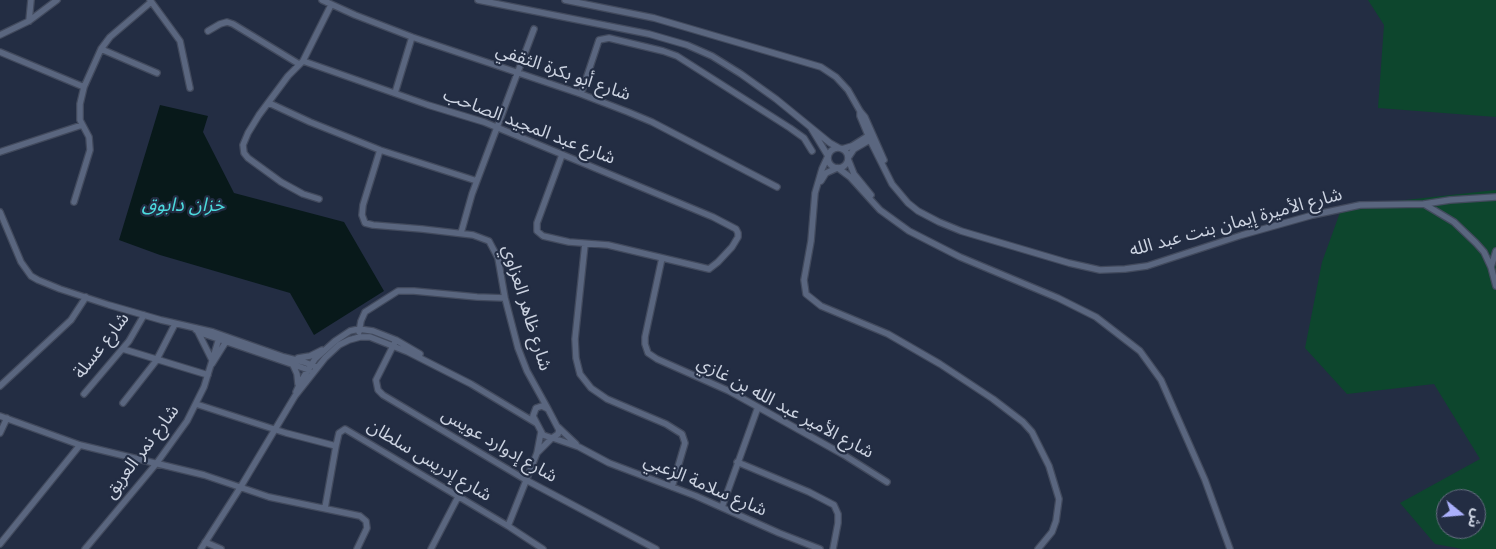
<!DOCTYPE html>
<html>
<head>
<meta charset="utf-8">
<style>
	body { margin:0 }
	#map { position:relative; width:1496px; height:549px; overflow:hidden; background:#232d43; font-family:"Varela Round","Noto Sans Arabic",sans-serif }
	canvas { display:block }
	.north { position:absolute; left:1436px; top:489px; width:50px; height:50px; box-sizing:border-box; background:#232d43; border:1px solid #676f82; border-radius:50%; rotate:107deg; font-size:14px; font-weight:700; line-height:20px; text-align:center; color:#ccd3e1 }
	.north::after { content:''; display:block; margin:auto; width:18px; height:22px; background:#aab0fb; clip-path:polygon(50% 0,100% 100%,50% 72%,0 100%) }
</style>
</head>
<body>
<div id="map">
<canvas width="1496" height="549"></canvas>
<div class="north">ش</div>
</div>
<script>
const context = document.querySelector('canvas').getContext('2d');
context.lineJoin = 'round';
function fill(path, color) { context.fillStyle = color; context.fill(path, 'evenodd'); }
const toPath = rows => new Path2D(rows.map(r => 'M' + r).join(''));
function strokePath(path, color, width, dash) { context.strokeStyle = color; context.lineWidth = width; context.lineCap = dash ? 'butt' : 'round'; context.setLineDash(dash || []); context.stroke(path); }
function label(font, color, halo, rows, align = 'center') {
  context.font = font + ' "Varela Round","Noto Sans Arabic",sans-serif'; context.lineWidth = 4.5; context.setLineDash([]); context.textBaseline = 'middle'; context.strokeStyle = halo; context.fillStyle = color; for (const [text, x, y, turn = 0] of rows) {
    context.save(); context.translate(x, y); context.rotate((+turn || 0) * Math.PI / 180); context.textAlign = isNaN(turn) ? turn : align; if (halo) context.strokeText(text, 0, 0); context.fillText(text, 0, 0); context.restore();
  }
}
const green = toPath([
	[1368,0,1496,0,1496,117,1378,108,1384,25],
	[1496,190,1496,549,1462,549,1435,544,1400,503,1480,459,1434,384,1347,394,1305,348,1322,262,1342,207],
	[1446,499,1476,499,1476,529,1446,529]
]);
const water = toPath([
	[160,105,208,116,203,132,234,193,344,222,384,291,314,335,290,293,160,255,119,240]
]);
const minor = toPath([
	[150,0,180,41,190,88],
	[322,0,355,15,412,37,581,94,628,112,652,122,777,187],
	[478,0,649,34,687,45,712,56,741,74,776,99,830,143,839,148],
	[565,0,654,18,821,67,836,77,848,90,860,111,865,117,884,160],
	[29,21,31,0],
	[208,31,220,24,227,22,233,24,299,64],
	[0,35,29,21,57,0],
	[101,49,157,73],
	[0,52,84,87],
	[303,61,428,105,484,122,713,217,736,229,738,233,738,237,732,247,718,262,709,269,608,245,569,242,543,236,537,231,537,223,562,155],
	[395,93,412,37],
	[581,94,599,40,609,38,663,51,677,56,790,128,804,138,812,151],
	[269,103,310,122,380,150,477,181],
	[860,111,860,116,870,140,892,184,908,203,918,211,939,222,961,231,1069,263,1100,270,1125,269,1147,266,1242,235,1313,215,1360,205,1424,204,1454,222,1476,243,1484,252,1491,267,1496,286],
	[811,128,828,156],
	'828 158a10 10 0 1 1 20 0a10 10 0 1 1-20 0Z',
	[842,149,852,146,871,134],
	[380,150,363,205,362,215,365,223,373,225,422,229,473,235,489,241,498,258,505,298,518,348,527,371,548,409],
	[0,152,82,125],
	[828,156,822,169,815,193,811,241,804,280,806,294,821,306,888,334,940,364,993,399,1023,422,1032,432,1049,466,1059,499,1056,521,1052,532,1038,549],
	[848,158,854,149,873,138],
	[848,159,854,174,871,195],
	[838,168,850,177,880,210,909,231,960,257,1058,298,1096,317,1140,351,1161,380,1205,480,1230,549],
	[821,181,826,173,837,168],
	[319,199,303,194,281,182,248,158,244,153,243,145,248,133,259,115,288,76,303,61,331,5],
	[74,202,90,150,89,137,80,120,80,104,84,87,101,49,110,37,151,2],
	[1424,204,1450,200,1496,197],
	[0,212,21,262,31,276,38,280,60,289,109,305,161,320,213,332,284,357,304,362,317,367],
	[461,233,472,194,534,29],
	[585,244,575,339,576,358,580,374,591,388,607,399,666,424,682,434,685,443,672,487],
	[662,258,645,337,645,344,648,353,657,359,729,391,758,407,844,455,887,482],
	[1491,267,1496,251],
	[196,330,201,333,309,370],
	[198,332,212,360],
	[359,332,361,321,365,312,398,291,414,291,477,297,505,298],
	[396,340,376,380,378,390,383,395,526,480,656,549],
	[123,349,208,375],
	[298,358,310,356,322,350],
	[212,364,227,340],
	[293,365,297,374,298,384],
	[0,386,71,320,86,297],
	[296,392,301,381,315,359,335,341,350,331,359,329,373,331,396,340,420,354],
	[84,394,129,341,144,315],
	[123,403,156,361,175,324],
	[196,404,286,433,336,446],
	[542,406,548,409,559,430,558,434,552,438,543,435,533,416,536,408,542,406],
	[0,416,80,445,204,475,269,497,360,516,366,521,367,528,357,549],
	[558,427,576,444],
	[0,433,7,418],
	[553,438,579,447,609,463,696,496,779,533,820,549],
	[537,453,551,439],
	[737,462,809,492,834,505,838,514,838,523,833,549],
	[722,507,758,407],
	[325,508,336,446,339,433,345,429,508,526,543,549],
	[508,526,537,453,541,432],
	[205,542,221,549],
	[0,544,80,445],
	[85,549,156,464,187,421,204,387,220,335],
	[201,549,240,488,295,396,325,358,339,345,349,340,360,337,370,337,408,352,471,384,536,423],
	[431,549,458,497]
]);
const streetNames = [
	["شارع أبو بكرة الثقفي",563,73,19],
	["شارع عبد المجيد الصاحب",529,127,21],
	["شارع الأميرة إيمان بنت عبد الله",1236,223,-15],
	["شارع ظاهر العزاوي",526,308,73],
	["شارع عسلة",102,346,-52],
	["شارع الأمير عبد الله بن غازي",785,408,28],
	["شارع إدوارد عويس",499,446,30],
	["شارع نمر العريق",142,452,-53],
	["شارع إدريس سلطان",429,461,31],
	["شارع سلامة الزعبي",705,486,23]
];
const waterNames = [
	["خزان دابوق",183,206]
];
fill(green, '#0d462d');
fill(water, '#08191a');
strokePath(minor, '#424a5d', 8);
strokePath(minor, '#5a667f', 5.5);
label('18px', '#ccd3e1', '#232d43', streetNames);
label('italic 19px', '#4cdade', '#232d43', waterNames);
</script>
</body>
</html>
